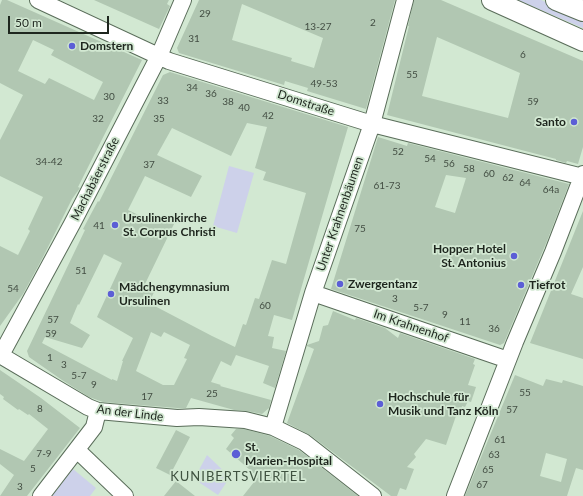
<!DOCTYPE html>
<html>
<head>
<meta charset="utf-8">
<style>
	body { margin:0 }
	#map { position:relative; width:583px; height:496px; overflow:hidden; background:#d2e8d2; font-family:Lato,sans-serif }
	canvas { display:block }
	.scale { position:absolute; left:8px; top:16px; width:101px; height:18px; box-sizing:border-box; border:2px solid #1e261e; border-top:0; padding-left:5px; font-size:12px; line-height:14px; white-space:nowrap; color:#1e261e; -webkit-text-stroke:3px #d2e8d2; paint-order:stroke }
</style>
</head>
<body>
<div id="map">
<canvas width="583" height="496"></canvas>
<div class="scale">50 m</div>
</div>
<script>
const context = document.querySelector('canvas').getContext('2d');
context.lineJoin = 'round';
function fill(path, color) { context.fillStyle = color; context.fill(path, 'evenodd'); }
const toPath = rows => new Path2D(rows.map(r => 'M' + r).join(''));
function strokePath(path, color, width, dash) { context.strokeStyle = color; context.lineWidth = width; context.lineCap = dash ? 'butt' : 'round'; context.setLineDash(dash || []); context.stroke(path); }
function label(font, color, halo, rows, align = 'center') {
  context.font = font + ' Lato,sans-serif'; context.lineWidth = 3.5; context.setLineDash([]); context.textBaseline = 'middle'; context.strokeStyle = halo; context.fillStyle = color; for (const [text, x, y, turn = 0] of rows) {
    context.save(); context.translate(x, y); context.rotate((+turn || 0) * Math.PI / 180); context.textAlign = isNaN(turn) ? turn : align; if (halo) context.strokeText(text, 0, 0); context.fillText(text, 0, 0); context.restore();
  }
}
const green = toPath([
	[518,0,541,0,583,18,583,28],
	[229,166,254,173,237,233,213,226],
	[207,455,230,477,218,495,194,479],
	[73,469,96,488,90,496,52,496]
]);
const building = toPath([
	[2,0,7,0,142,60,78,187,80,188,72,199,42,259,23,294,0,326,0,246,18,255,30,231,28,229,43,197,0,176,0,140,23,95,0,83,0,5],
	[33,40,54,50,51,55,103,82,94,100,49,78,45,84,18,71],
	[94,0,169,0,167,4,170,6,159,29],
	[199,0,395,0,366,109,307,91,308,88,285,81,284,85,179,53,177,48],
	[242,4,323,38,314,68,291,61,292,58,232,40],
	[414,0,441,0,583,61,583,147,578,164,567,161,566,163,556,160,556,159,387,115,409,26,408,26],
	[437,37,520,73,508,118,422,96],
	[170,72,348,127,292,320,274,315,268,336,274,337,272,348,286,351,275,388,263,383,269,366,236,355,231,366,221,361,211,382,221,385,220,386,271,400,269,408,262,414,247,411,234,410,191,398,186,408,177,408,103,402,89,397,62,380,29,357,27,351,85,230,83,229,92,212,98,201,99,202,163,75],
	[247,123,267,127,255,168,266,172,263,180,306,193,286,264,272,260,259,299,255,298,246,325,243,324,235,347,212,336,149,303,155,290,152,289,153,288,145,284,174,224,156,215,153,222,128,210,145,176,191,197,202,176,157,155,172,128,231,156],
	[104,254,122,263,97,317,133,338,122,361,123,361,117,381,112,379,112,380,42,343,45,337,82,348,90,335,70,323,78,304,79,305],
	[151,332,161,337,164,332,190,345,184,358,187,359,174,385,163,385,136,371],
	[378,137,407,146,408,143,569,184,547,241,504,343,500,345,331,289],
	[446,175,466,178,455,213,435,207],
	[583,211,583,267,571,294,583,298,583,359,530,343],
	[333,311,355,320,356,318,385,328,398,338,400,333,475,359,473,364,475,365,468,385,476,387,471,402,468,401,465,407,462,406,460,414,457,413,446,445,426,439,414,454,416,457,407,467,414,469,406,490,400,488,397,496,391,496,310,435,287,423,314,349,307,346,307,345,319,341,323,326,328,325],
	[0,370,41,398,80,428,27,496,0,496,14,475,0,464,0,449,24,461,48,429,29,414,28,415,19,409,18,410,3,399,4,397,0,394],
	[515,375,543,386,546,379,562,383,563,380,583,386,583,470,576,468,567,496,465,496],
	[546,453,567,459,561,482,540,476],
	[236,429,244,429,270,436,299,450,358,496,243,496,258,477,226,449,234,438,231,435],
	[176,430,190,437,170,475,156,468],
	[176,481,195,496,164,496]
]);
const minor = toPath([
	[38,0,169,61,372,124,583,177],
	[313,293,508,360],
	[0,355,88,407,98,411,177,418,199,417,245,420,273,427,304,442,373,496],
	[1,355,72,224,159,56,183,0],
	[273,427,313,293,372,124,405,0],
	[77,450,125,496],
	[41,496,94,427,98,411],
	[455,496,515,342,553,252,583,174]
]);
const major = toPath([
	[492,0,583,41],
	[556,0,583,11]
]);
const markers = [
	[72,46,4,"#5c5ed6"],
	[574,122,4,"#5c5ed6"],
	[115,225,4,"#5c5ed6"],
	[514,256,4,"#5c5ed6"],
	[340,284,4,"#5c5ed6"],
	[521,285,4,"#5c5ed6"],
	[111,294,4,"#5c5ed6"],
	[380,404,4,"#5c5ed6"],
	[236,454,5,"#5c5ed6"]
];
const numberNames = [
	["29",205,14],
	["2",373,23],
	["13-27",318,27],
	["31",194,39],
	["6",523,55],
	["55",412,75],
	["49-53",324,84],
	["34",192,88],
	["36",211,94],
	["30",109,97],
	["33",163,101],
	["38",228,102],
	["59",533,102],
	["40",244,108],
	["42",268,116],
	["32",98,119],
	["35",159,119],
	["52",398,152],
	["54",430,159],
	["34-42",49,162],
	["56",449,164],
	["37",149,165],
	["58",469,169],
	["60",489,174],
	["62",508,178],
	["64",525,183],
	["61-73",387,186],
	["64a",551,190],
	["41",99,226],
	["75",360,229],
	["51",81,271],
	["54",13,289],
	["3",395,299],
	["60",265,306],
	["5-7",421,308],
	["9",445,315],
	["57",53,320],
	["11",465,322],
	["36",494,329],
	["59",51,334],
	["1",50,358],
	["3",64,365],
	["5-7",79,376],
	["9",94,385],
	["55",525,393],
	["25",212,394],
	["17",147,397],
	["8",40,409],
	["57",512,410],
	["61",500,440],
	["7-9",44,454],
	["63",494,455],
	["5",33,469],
	["65",488,470],
	["67",482,485],
	["3",20,487]
];
const poiNames = [
	["Domstern",80,46],
	["Santo",566,122,"right"],
	["Ursulinenkirche",123,218],
	["St. Corpus Christi",123,232],
	["Hopper Hotel",506,249,"right"],
	["St. Antonius",506,263,"right"],
	["Zwergentanz",348,284],
	["Tiefrot",529,285],
	["Mädchengymnasium",119,287],
	["Ursulinen",119,301],
	["Hochschule für",388,397],
	["Musik und Tanz Köln",388,411],
	["St.",245,447],
	["Marien-Hospital",245,461]
];
const streetNames = [
	["Domstraße",306,103,18],
	["Machabäerstraße",95,179,-63],
	["Unter Krahnenbäumen",340,214,-71],
	["Im Krahnenhof",411,326,19],
	["An der Linde",130,413,7]
];
const neighbourhoodNames = [
	["KUNIBERTSVIERTEL",238,477]
];
fill(green, '#cdd1ea');
fill(building, '#b1c7b2');
strokePath(minor, '#5a6d5a', 18);
strokePath(major, '#5a6d5a', 22);
strokePath(minor, '#fff', 16);
strokePath(major, '#fff', 20);
for (const [x, y, r, color] of markers) { const dot = new Path2D(); dot.arc(x, y, r, 0, 2 * Math.PI); context.fillStyle = color; context.fill(dot); strokePath(dot, '#d2e8d2', 1.5); }
label('10px', '#434e43', null, numberNames);
label('bold 12px', '#1e261e', '#d2e8d2', poiNames, 'left');
label('12px', '#1e261e', '#d2e8d2', streetNames);
context.letterSpacing = '1px';
label('13px', '#3f5240', '#d2e8d2', neighbourhoodNames);
context.letterSpacing = '0px';
</script>
</body>
</html>
